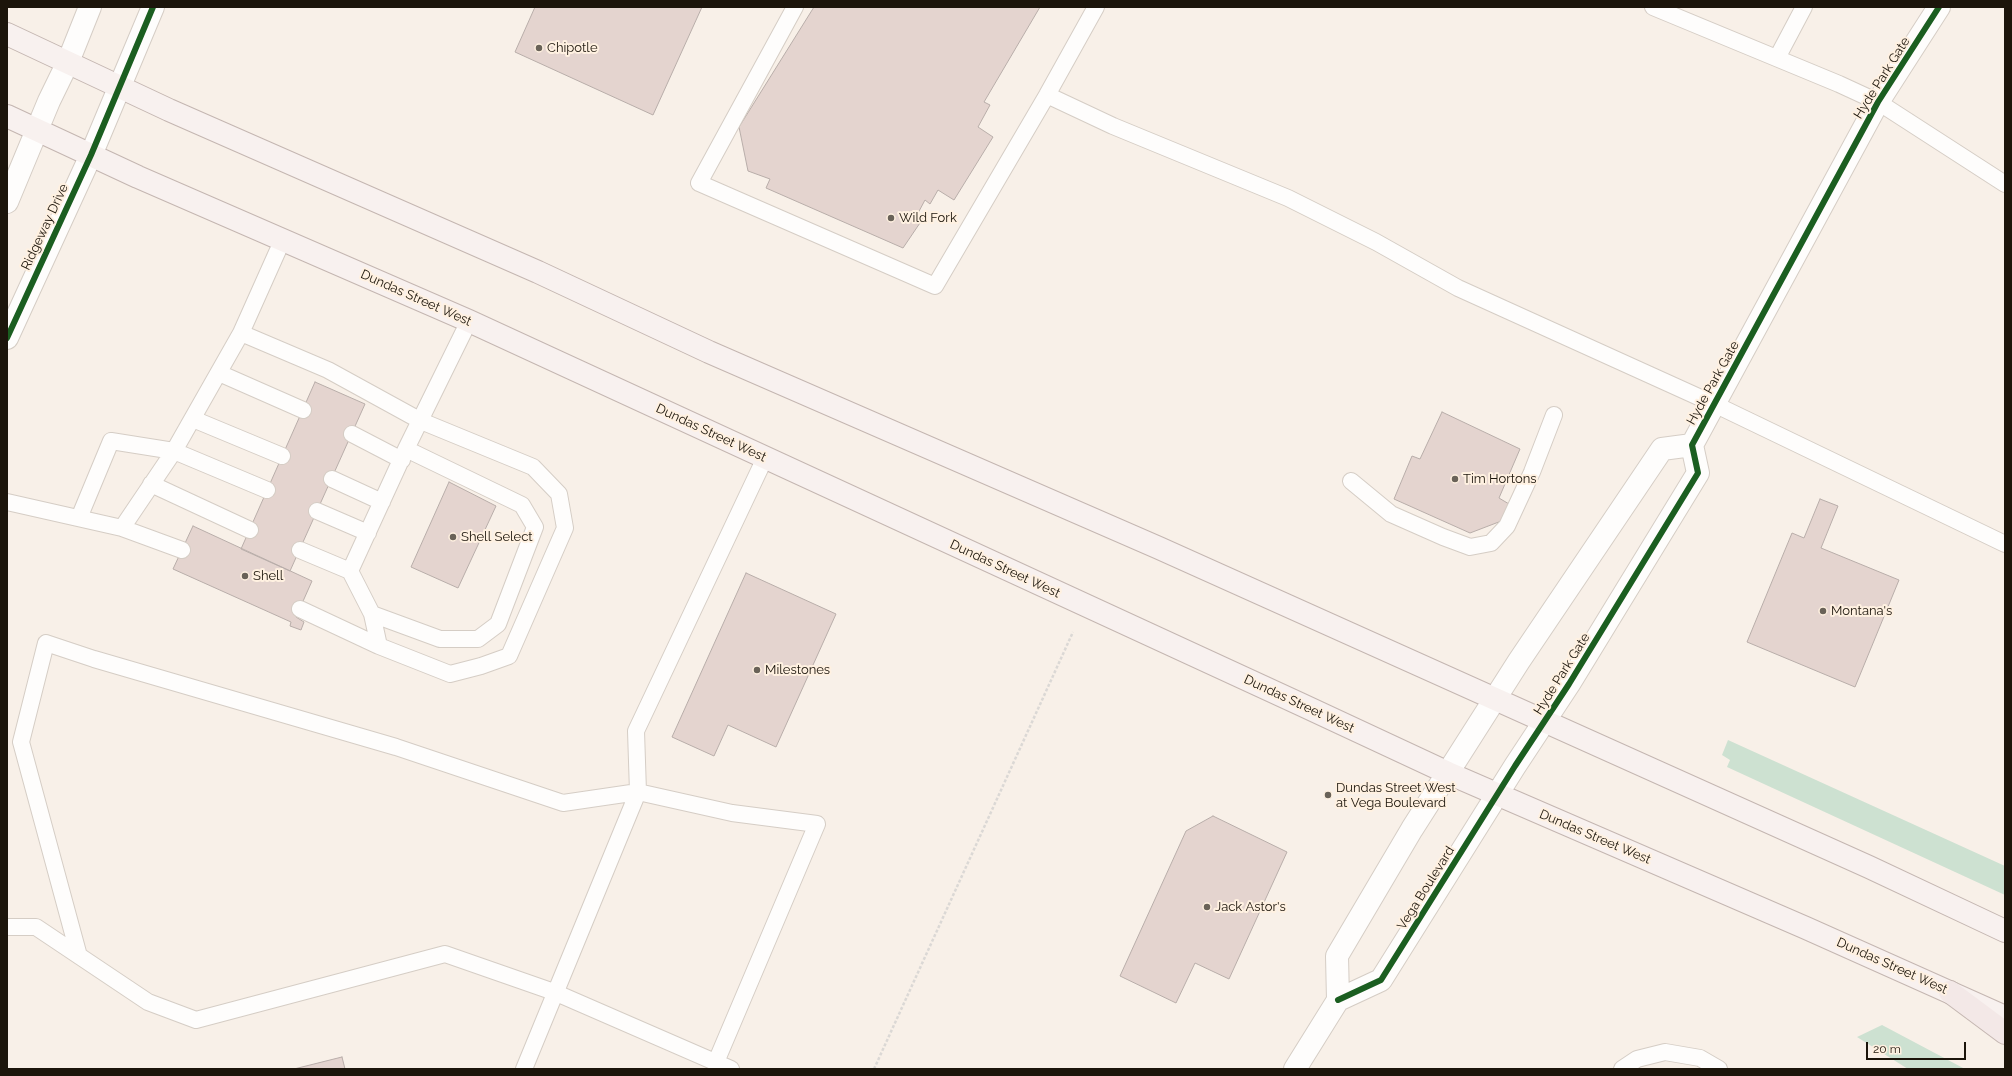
<!DOCTYPE html>
<html>
<head>
<meta charset="utf-8">
<style>
	body { margin:0 }
	#map { position:relative; width:2012px; height:1076px; overflow:hidden; background:#f8f0e8; font-family:Raleway,sans-serif }
	canvas { display:block }
	.frame { position:absolute; inset:0; border:8px solid #1c150b; pointer-events:none }
	.scale { position:absolute; left:1866px; top:1042px; width:100px; height:18px; box-sizing:border-box; border:2px solid #1c150b; border-top:0; padding-left:5px; font-size:12px; line-height:14px; white-space:nowrap; color:#1c150b; -webkit-text-stroke:3px #fff1e1; paint-order:stroke }
</style>
</head>
<body>
<div id="map">
<canvas width="2012" height="1076"></canvas>
<div class="frame"></div>
<div class="scale">20 m</div>
</div>
<script>
const context = document.querySelector('canvas').getContext('2d');
context.lineJoin = 'round';
function fill(path, color) { context.fillStyle = color; context.fill(path, 'evenodd'); }
const toPath = rows => new Path2D(rows.map(r => 'M' + r).join(''));
function strokePath(path, color, width, dash) { context.strokeStyle = color; context.lineWidth = width; context.lineCap = dash ? 'butt' : 'round'; context.setLineDash(dash || []); context.stroke(path); }
function label(font, color, halo, rows, align = 'center') {
  context.font = font + ' Raleway,sans-serif'; context.lineWidth = 4; context.setLineDash([]); context.textBaseline = 'middle'; context.strokeStyle = halo; context.fillStyle = color; for (const [text, x, y, turn = 0] of rows) {
    context.save(); context.translate(x, y); context.rotate((+turn || 0) * Math.PI / 180); context.textAlign = isNaN(turn) ? turn : align; if (halo) context.strokeText(text, 0, 0); context.fillText(text, 0, 0); context.restore();
  }
}
const green = toPath([
	[1728,740,2005,866,2005,895,1727,767,1730,760,1722,755],
	[1882,1025,1965,1069,1908,1069,1857,1037]
]);
const building = toPath([
	[535,7,702,7,653,115,515,52,535,7],
	[814,7,1040,7,984,102,990,105,978,127,993,137,954,200,938,190,930,204,925,200,917,215,924,217,903,248,766,188,770,179,748,171,739,127,814,7],
	[315,382,365,404,290,571,241,549,315,382],
	[1442,412,1520,449,1499,498,1509,504,1504,520,1470,533,1394,499,1412,456,1420,459,1442,412],
	[449,482,496,506,458,588,411,567,449,482],
	[1820,499,1838,506,1821,548,1899,580,1855,687,1747,642,1792,533,1804,538,1820,499],
	[193,526,312,581,296,617,304,622,301,630,290,626,291,622,173,569,193,526],
	[746,573,836,614,776,747,728,725,714,756,672,737,746,573],
	[1213,816,1287,852,1229,979,1195,963,1176,1003,1120,976,1186,831,1213,816],
	[342,1057,345,1069,294,1069,342,1057]
]);
const path = toPath([
	[874,1069,1073,632]
]);
const lane = toPath([
	[795,7,699,183,935,286,1047,95,1096,7],
	[1653,7,1839,84,1878,102,2005,184],
	[1777,58,1804,7],
	[1047,95,1113,126,1288,198,1376,242,1458,288,1714,404,2005,544],
	[241,333,328,370,421,421,533,467,559,494,565,528,509,656,481,666,450,674,379,646,300,609],
	[219,373,303,410],
	[193,419,282,456],
	[352,434,402,460],
	[332,479,382,502],
	[1351,481,1391,514,1443,537,1470,547,1491,543,1507,526,1532,472,1554,415],
	[151,484,250,530],
	[7,502,122,528,174,451,241,333,283,239],
	[317,511,368,533],
	[79,518,111,441,174,451,267,490],
	[122,528,182,550],
	[300,550,350,571],
	[372,614,440,639,478,639,498,624,535,527,522,505,406,449],
	[379,646,372,614,350,571,406,449,469,321],
	[7,927,36,927,148,1002,196,1020,445,954,554,992,731,1069],
	[79,956,21,742,46,643,94,659,396,747,563,803,638,792,732,813,817,824,716,1062],
	[524,1069,638,792,636,731,765,458],
	[1622,1069,1637,1059,1665,1052,1700,1058,1719,1069]
]);
const secondary = toPath([
	[7,202,49,101,68,62,90,7],
	[7,338,91,155,153,7],
	[1338,1000,1381,980,1515,766,1569,684,1698,473,1692,445,1878,102,1939,7],
	[1295,1069,1338,1000,1337,956,1412,829,1519,661,1662,449,1692,445]
]);
const primary = toPath([
	[7,34,169,110,538,272,709,352,1159,548,1869,867,2005,931],
	[7,116,138,177,469,321,1300,704,1448,773,1806,928,2005,1017]
]);
const highway = toPath([
	[1950,992,2005,1033]
]);
const cycleway = toPath([
	[7,338,91,155,153,7],
	[1338,1000,1381,980,1515,766,1569,684,1698,473,1692,445,1878,102,1939,7]
]);
const markers = [
	[539,48,4,"#696258"],
	[891,218,4,"#696258"],
	[1455,479,4,"#696258"],
	[453,537,4,"#696258"],
	[245,576,4,"#696258"],
	[1823,611,4,"#696258"],
	[757,670,4,"#696258"],
	[1328,795,4,"#696258"],
	[1207,907,4,"#696258"]
];
const poiNames = [
	["Chipotle",547,48],
	["Wild Fork",899,218],
	["Tim Hortons",1463,479],
	["Shell Select",461,537],
	["Shell",253,576],
	["Montana's",1831,611],
	["Milestones",765,670],
	["Dundas Street West",1336,788],
	["at Vega Boulevard",1336,803],
	["Jack Astor's",1215,907]
];
const streetNames = [
	["Hyde Park Gate",1882,78,-58],
	["Ridgeway Drive",45,227,-65],
	["Dundas Street West",416,298,24],
	["Hyde Park Gate",1713,383,-61],
	["Dundas Street West",711,433,25],
	["Dundas Street West",1005,569,25],
	["Hyde Park Gate",1562,674,-58],
	["Dundas Street West",1299,704,25],
	["Dundas Street West",1595,837,23],
	["Vega Boulevard",1426,888,-58],
	["Dundas Street West",1892,966,24]
];
fill(green, '#cde1d1');
fill(building, '#e4d4cf');
strokePath(building, '#b8ada9', 1);
strokePath(lane, '#d5cdc5', 18);
strokePath(secondary, '#d5cdc5', 24);
strokePath(primary, '#c4b6b1', 24);
strokePath(highway, '#c4b6b1', 24);
strokePath(path, '#dbd8d5', 2.5, [3, 2]);
strokePath(lane, '#fefdfc', 16);
strokePath(secondary, '#fefdfc', 22);
strokePath(primary, '#f8f1ef', 22);
strokePath(highway, '#f3e8e7', 22);
strokePath(cycleway, '#1b5e20', 6);
for (const [x, y, r, color] of markers) { const dot = new Path2D(); dot.arc(x, y, r, 0, 2 * Math.PI); context.fillStyle = color; context.fill(dot); strokePath(dot, '#fff1e1', 1.5); }
label('13px', '#1c150b', '#fff1e1', poiNames, 'left');
label('13px', '#1c150b', '#fff1e1', streetNames);
</script>
</body>
</html>
